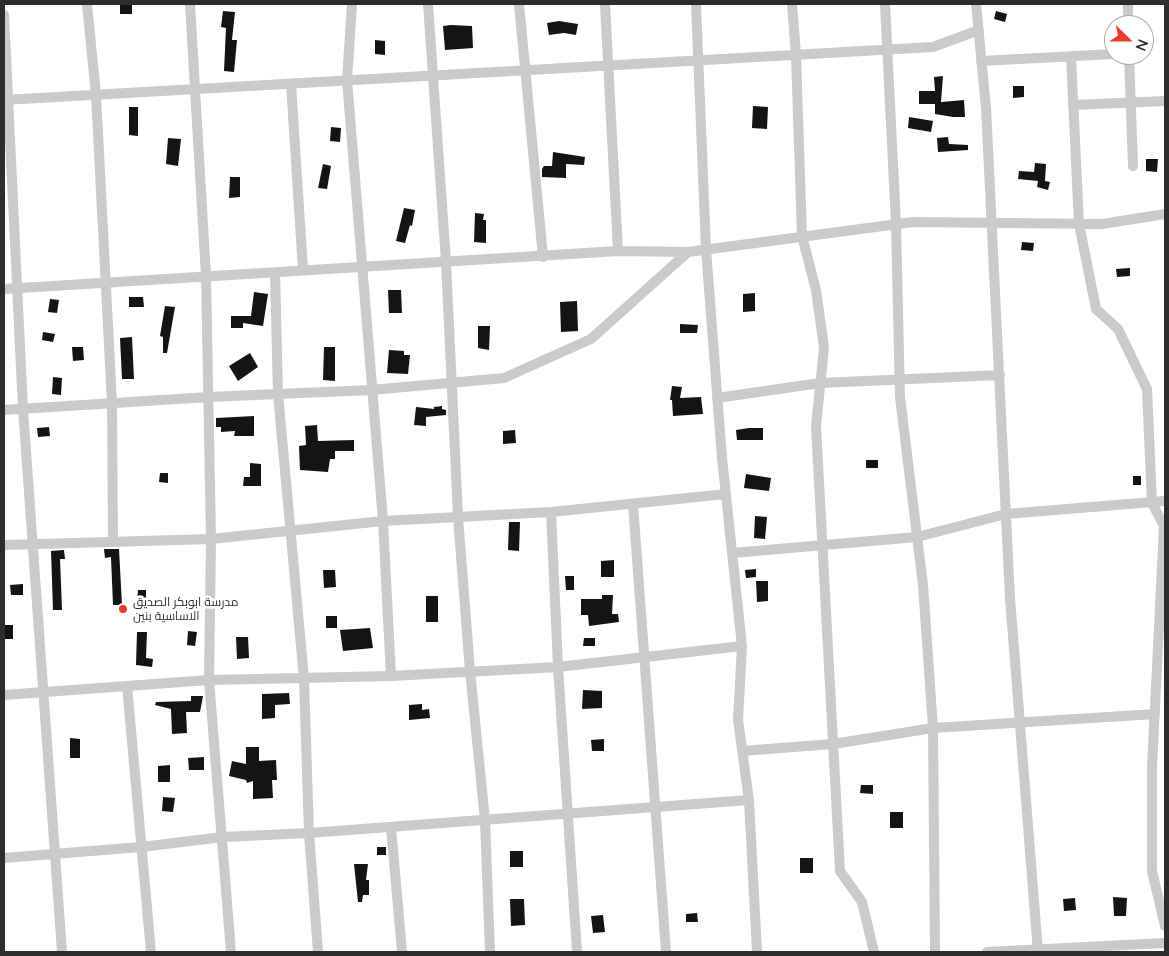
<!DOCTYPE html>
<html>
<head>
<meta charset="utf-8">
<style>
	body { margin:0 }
	#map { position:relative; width:1169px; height:956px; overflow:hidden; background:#fff; font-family:Lato,sans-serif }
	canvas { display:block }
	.frame { position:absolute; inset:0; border:5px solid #2d2d2d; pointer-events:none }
	.north { position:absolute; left:1104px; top:15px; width:50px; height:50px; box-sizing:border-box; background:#fff; border:1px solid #ababab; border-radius:50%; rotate:112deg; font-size:14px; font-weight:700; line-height:20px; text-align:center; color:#2d2d2d }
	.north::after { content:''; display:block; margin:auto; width:18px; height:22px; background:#ea3b29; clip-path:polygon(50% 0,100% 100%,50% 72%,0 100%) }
</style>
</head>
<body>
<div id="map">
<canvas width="1169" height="956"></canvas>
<div class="frame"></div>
<div class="north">N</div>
</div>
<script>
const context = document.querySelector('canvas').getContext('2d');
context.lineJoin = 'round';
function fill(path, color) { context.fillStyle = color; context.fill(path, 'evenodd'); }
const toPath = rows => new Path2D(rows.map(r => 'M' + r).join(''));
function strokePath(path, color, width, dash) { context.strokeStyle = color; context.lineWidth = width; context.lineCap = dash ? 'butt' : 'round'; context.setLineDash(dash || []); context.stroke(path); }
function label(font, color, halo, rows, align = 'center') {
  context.font = font + ' Lato,Cairo,sans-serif'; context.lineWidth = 5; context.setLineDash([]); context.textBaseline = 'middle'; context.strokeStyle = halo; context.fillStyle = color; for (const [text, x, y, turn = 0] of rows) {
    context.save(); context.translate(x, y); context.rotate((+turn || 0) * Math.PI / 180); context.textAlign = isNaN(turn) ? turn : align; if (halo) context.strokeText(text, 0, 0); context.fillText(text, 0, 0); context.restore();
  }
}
const building = toPath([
	[120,4,132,4,132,14,120,14],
	[223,11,235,12,232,40,237,40,234,72,224,71,226,28,221,27],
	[996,11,1007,14,1005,22,994,19],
	[559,21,578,24,576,35,564,33,549,35,547,23],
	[451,25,472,26,473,48,445,50,443,26],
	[375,40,385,41,385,55,375,54],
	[943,76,941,102,964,100,965,117,953,117,935,114,935,104,919,104,919,91,935,91,934,77],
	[1013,86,1024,86,1024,97,1013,98],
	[753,106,768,107,767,129,752,128],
	[129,107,138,107,138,136,129,135],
	[909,117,933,121,931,132,908,128],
	[331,127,341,128,340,142,330,141],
	[948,137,949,144,968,145,968,150,938,152,937,138],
	[168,138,181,139,178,166,166,164],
	[553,152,585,157,584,165,566,164,566,178,542,177,542,169,544,166,552,166],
	[1146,159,1158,159,1157,172,1146,171],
	[1035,163,1046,164,1045,181,1050,182,1048,190,1037,187,1038,181,1018,179,1019,171,1034,172],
	[323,164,331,166,327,189,318,188],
	[230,177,240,177,240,197,229,198],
	[404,208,415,210,412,226,410,225,405,243,396,241],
	[475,213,484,214,483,220,486,220,486,243,474,242],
	[1022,242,1034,243,1033,251,1021,250],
	[1130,268,1130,276,1117,277,1116,269],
	[388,290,401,290,402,313,389,313],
	[254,292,268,294,263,326,243,323,243,328,231,328,231,316,251,316],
	[755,293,755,311,743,312,743,294],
	[129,297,143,297,144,307,129,307],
	[50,299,59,300,57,313,48,312],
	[577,301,578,331,561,332,560,302],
	[165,306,175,307,167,353,163,353,163,337,160,336],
	[680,324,698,325,697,333,680,333],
	[478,326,490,326,489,350,478,348],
	[43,332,55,334,53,342,42,340],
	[132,337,134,379,122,379,120,338],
	[72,347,83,347,84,360,73,361],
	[324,347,335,347,335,381,323,380],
	[389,350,404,351,404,355,410,355,408,374,387,373],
	[250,353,258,367,238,381,229,366],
	[53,377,62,378,61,395,52,394],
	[672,386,682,387,680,398,701,397,703,414,673,416,672,400,670,400],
	[442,406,442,409,446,410,446,415,426,417,426,426,414,425,416,407,434,409,434,407],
	[254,416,254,436,234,436,235,431,221,432,221,427,216,427,216,418],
	[317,425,318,441,354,440,354,451,335,451,335,459,330,459,328,472,300,470,299,446,306,445,305,426],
	[49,427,50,436,38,437,37,428],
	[749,428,763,428,763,440,737,440,736,430],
	[515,430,516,443,503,444,503,431],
	[866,460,878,460,878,468,866,468],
	[250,463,261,464,261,486,243,486,244,477,250,477],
	[160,473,168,473,168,483,159,482],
	[746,474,771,478,769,491,744,488],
	[1133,476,1141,476,1141,485,1133,485],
	[755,516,767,517,765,539,754,538],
	[509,522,520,522,519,551,508,550],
	[104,549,119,549,122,605,113,605,111,557,105,558],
	[64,550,65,559,60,559,62,610,53,610,51,551],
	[614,560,614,577,601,577,601,561],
	[756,569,756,577,746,578,745,570],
	[323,570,335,570,336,587,324,588],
	[565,576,574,576,574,590,566,590],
	[756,581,768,581,768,601,757,602],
	[23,584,23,595,11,595,10,585],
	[138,590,146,590,146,602,137,602],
	[602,595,613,595,612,614,618,614,619,622,589,626,588,615,581,615,581,599,602,599],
	[426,596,438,596,438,622,426,622],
	[326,616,337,616,337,628,326,628],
	[4,625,13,625,13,639,4,639],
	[370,628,373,648,343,651,340,630],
	[188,631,197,632,195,646,187,645],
	[137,632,147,632,146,658,153,659,152,667,136,665],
	[236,637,248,637,249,658,237,659],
	[584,638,595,638,595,646,583,646],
	[583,690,602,691,602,708,582,709],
	[289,693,290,704,275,705,275,718,262,719,262,694],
	[191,696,203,696,200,712,186,712,187,733,172,734,171,709,155,705,156,702,191,701],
	[422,704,422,710,429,709,430,718,409,720,409,705],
	[70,738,80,739,80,758,70,758],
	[604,739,604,751,592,751,591,740],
	[246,747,259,747,259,761,276,760,277,780,272,780,273,798,253,799,253,781,247,783,246,780,229,776,232,761,246,764],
	[204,757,204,770,189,770,188,758],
	[170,765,170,782,158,782,158,766],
	[861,785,873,785,873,794,860,793],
	[163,797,175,798,173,812,162,811],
	[890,812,903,812,903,828,890,828],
	[377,847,386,847,386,855,377,855],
	[510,851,523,851,523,867,510,867],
	[800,858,813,858,813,873,800,873],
	[354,864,368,864,366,880,369,880,369,895,363,895,362,902,358,902],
	[1113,897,1127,898,1126,916,1114,916],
	[1075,898,1076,910,1064,911,1063,899],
	[510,899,524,899,525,925,511,926],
	[697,913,698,922,686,922,686,914],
	[603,915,605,932,593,933,591,916]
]);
const minor = toPath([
	[87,4,96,95,112,403,113,542],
	[190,4,206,276,211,539,209,680,391,676,558,667,742,646],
	[352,4,347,80,383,521,391,676],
	[428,4,446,262,458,517,470,671,485,820,490,952],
	[519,4,543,257],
	[605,4,618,251],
	[696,4,706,249,722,458,742,646,738,720,749,800],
	[792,4,796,55,802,236,816,290,824,348,816,426,840,871,862,902,874,952],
	[885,4,896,224,900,397,923,585,933,728,935,952],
	[976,4,986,108,1010,598,1038,952],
	[1128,4,1128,25],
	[4,15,23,409,62,952],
	[1129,55,1133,166],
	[1071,56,1079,224,1096,309,1118,329,1147,389,1152,503,1164,526,1152,767,1152,871,1165,926],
	[981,61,1114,54],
	[291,84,303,270],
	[4,100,933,47,979,30],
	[1073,105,1165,101],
	[275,272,278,394,304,679,309,833,318,952],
	[4,289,618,251,688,252,913,222,1102,224,1165,214],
	[717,398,820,383,1000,375],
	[4,410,209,397,371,390,504,378,591,339,688,252],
	[633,504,666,952],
	[551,512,558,667,577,952],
	[4,545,211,539,383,521,551,512,726,494],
	[732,553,917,537,1006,514,1165,501],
	[127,686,151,952],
	[4,695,209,680,231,952],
	[742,751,833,744,933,728,1155,714],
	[391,827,402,952],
	[4,858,141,847,223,837,309,833,749,800,757,952],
	[987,952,1165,943]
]);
const markers = [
	[123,609,5,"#ea3b29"]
];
const poiNames = [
	["مدرسة ابوبكر الصديق",133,602],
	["الاساسية بنين",133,616]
];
fill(building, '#141414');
strokePath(minor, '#cacaca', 10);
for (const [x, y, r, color] of markers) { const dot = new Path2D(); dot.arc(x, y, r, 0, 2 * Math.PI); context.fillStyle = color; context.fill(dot); strokePath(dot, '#fff', 2); }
label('12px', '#2d2d2d', '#fff', poiNames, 'left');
</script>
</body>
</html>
